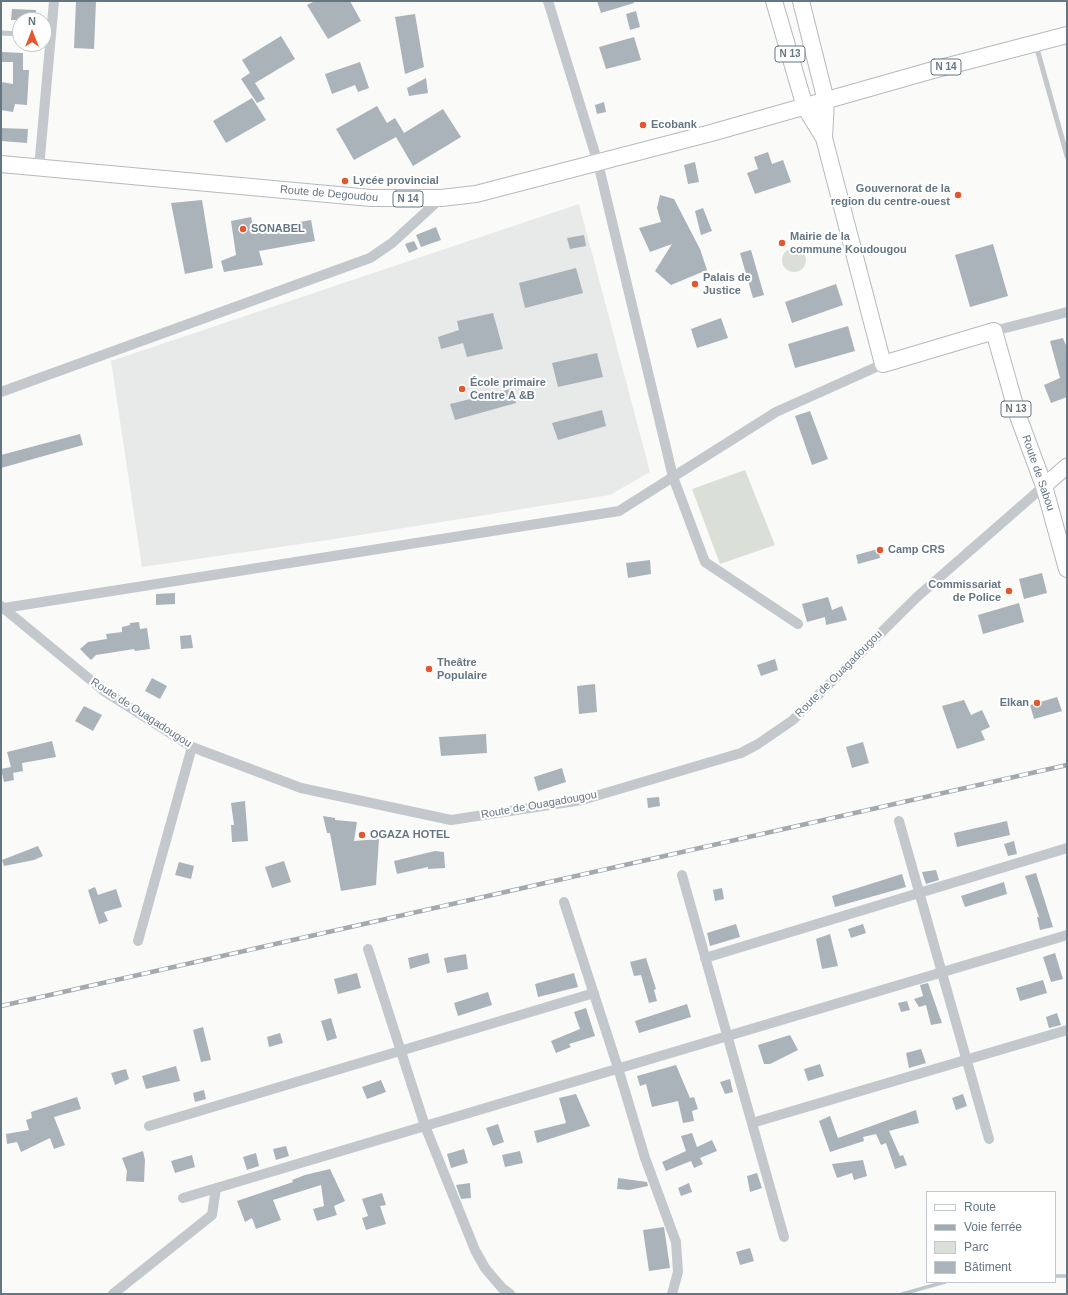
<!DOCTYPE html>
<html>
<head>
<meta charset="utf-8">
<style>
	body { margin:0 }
	#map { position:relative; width:1068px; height:1295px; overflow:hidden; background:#fafaf8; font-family:Helvetica,sans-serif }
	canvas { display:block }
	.frame { position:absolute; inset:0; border:2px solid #657683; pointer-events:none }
	.legend { position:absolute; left:926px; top:1191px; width:130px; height:92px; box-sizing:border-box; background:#fff; border:1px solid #c1c8cd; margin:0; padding:5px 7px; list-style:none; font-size:12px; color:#657683 }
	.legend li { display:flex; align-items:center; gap:8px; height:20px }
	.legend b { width:20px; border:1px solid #c1c8cd }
	.north { position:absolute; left:12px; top:12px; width:40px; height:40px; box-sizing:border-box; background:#fff; border:1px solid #c1c8cd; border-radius:50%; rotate:0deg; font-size:11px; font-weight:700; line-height:16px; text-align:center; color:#657683 }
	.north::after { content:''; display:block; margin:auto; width:14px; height:18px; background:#e4572e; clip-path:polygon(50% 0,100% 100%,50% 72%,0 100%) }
</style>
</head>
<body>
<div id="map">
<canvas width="1068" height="1295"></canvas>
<div class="frame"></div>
<ul class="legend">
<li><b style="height:5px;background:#fff"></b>Route</li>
<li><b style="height:5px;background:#a2aab0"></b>Voie ferrée</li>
<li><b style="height:11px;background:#dadfd7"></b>Parc</li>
<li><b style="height:11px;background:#aab3b9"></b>Bâtiment</li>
</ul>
<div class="north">N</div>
</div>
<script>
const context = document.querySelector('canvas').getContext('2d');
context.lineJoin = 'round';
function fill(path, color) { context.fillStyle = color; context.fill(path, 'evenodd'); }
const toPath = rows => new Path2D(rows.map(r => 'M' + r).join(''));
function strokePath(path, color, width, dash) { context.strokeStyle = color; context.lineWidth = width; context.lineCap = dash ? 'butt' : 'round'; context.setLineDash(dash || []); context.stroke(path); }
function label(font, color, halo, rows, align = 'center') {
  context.font = font + ' Helvetica,sans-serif'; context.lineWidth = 4; context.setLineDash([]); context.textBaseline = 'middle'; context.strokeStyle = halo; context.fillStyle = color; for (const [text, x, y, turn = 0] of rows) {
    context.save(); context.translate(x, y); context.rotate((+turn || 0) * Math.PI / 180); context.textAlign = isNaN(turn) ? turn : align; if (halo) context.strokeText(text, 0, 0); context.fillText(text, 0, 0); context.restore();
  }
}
const built = toPath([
	[579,204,650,472,610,495,335,539,142,567,111,361]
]);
const green = toPath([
	'782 260a12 12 0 1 1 24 0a12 12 0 1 1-24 0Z',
	[745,470,775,545,720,564,692,489]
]);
const stream = toPath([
	[1055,1276,1067,1276],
	[902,1294,945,1282]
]);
const building = toPath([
	[76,1,96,1,94,49,74,48],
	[315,1,350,1,361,21,328,39,307,5],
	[597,1,633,1,634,3,601,13],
	[12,9,36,10,35,20,11,20],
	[636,11,640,27,630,30,626,14],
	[415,14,424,67,405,74,395,17],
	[281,36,295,59,255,83,265,99,257,103,241,79,250,73,242,60],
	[634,37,641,60,606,69,599,47],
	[2,52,23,53,23,70,29,70,27,105,15,104,13,112,1,110,1,82,13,84,13,62,2,62],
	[360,62,369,88,358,92,355,85,332,94,325,74],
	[426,78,428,93,409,96,407,88],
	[252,98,266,120,226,143,213,121],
	[604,102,606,112,597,114,595,105],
	[377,106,387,123,395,118,404,133,443,109,461,137,413,166,396,137,354,160,336,129],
	[1,128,28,129,27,143,1,141],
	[768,152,772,164,783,160,791,182,755,194,747,173,758,169,754,157],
	[695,162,699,182,688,184,684,165],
	[660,195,674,199,700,249,707,270,671,285,655,271,672,244,650,252,639,228,661,222,657,208],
	[202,200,213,268,185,274,171,203],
	[703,208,712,231,701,235,695,211],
	[251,217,254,230,311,220,315,241,259,251,263,265,224,272,221,261,236,255,231,221],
	[436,227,441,240,421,247,416,235],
	[584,235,586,246,570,249,567,238],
	[414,241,418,249,409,253,405,244],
	[993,244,1008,296,970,307,955,255],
	[751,250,764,295,753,298,740,253],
	[576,268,583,293,525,308,519,283],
	[836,284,843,305,792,323,785,302],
	[493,313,503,349,467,357,463,343,441,349,438,337,459,330,457,321],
	[721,318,728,338,697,348,691,329],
	[848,326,855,351,795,368,788,344],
	[1063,338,1067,348,1067,397,1051,403,1044,385,1060,378,1050,341],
	[597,353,603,377,558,387,552,363],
	[511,389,516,403,455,420,450,404],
	[602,410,606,426,558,440,552,423],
	[810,411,828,459,812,465,795,416],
	[80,434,83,445,1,468,1,455],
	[878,549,880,558,858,564,856,555],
	[650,560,651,574,628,578,626,563],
	[1042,573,1047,593,1024,599,1019,579],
	[175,593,175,604,156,605,156,594],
	[828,597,832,610,842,606,847,620,826,625,825,617,807,622,802,604],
	[1019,603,1024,622,983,634,978,615],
	[139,622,140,629,147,628,150,649,135,651,134,649,96,655,91,660,80,649,88,642,107,639,106,634,122,632,122,627,130,625,130,623],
	[191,635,193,648,181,649,180,636],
	[775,659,778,670,761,676,757,665],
	[152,678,167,686,160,699,145,691],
	[595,684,597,712,579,714,577,686],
	[1057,697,1062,711,1034,719,1030,705],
	[964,700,971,715,982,710,990,727,981,731,985,740,957,749,942,706],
	[84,706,102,715,93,731,75,721],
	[486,734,487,753,441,756,439,737],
	[52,741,56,757,22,763,23,771,13,773,14,780,4,782,1,769,11,767,7,752],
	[863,742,869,763,852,768,846,747],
	[562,768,566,782,538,791,534,777],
	[659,797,660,806,648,808,647,798],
	[245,801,248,841,232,842,231,825,234,825,231,803],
	[323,816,335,818,335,820,357,822,354,841,379,839,376,885,341,891,330,833,327,833],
	[1007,821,1010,835,957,847,954,833],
	[1014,841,1017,854,1008,856,1004,844],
	[38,846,43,856,34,860,4,866,2,860],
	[435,851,444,852,445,868,428,869,428,867,397,874,394,861],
	[284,861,291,882,272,888,265,867],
	[179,862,194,866,191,879,175,875],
	[936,870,939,880,926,884,922,872],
	[1036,873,1053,927,1040,930,1037,917,1039,917,1025,876],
	[902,874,906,887,835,907,832,896],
	[1004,882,1007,894,965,907,961,896],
	[95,887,98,895,116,889,122,907,104,912,108,921,99,924,88,890],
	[722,888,724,899,715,901,713,890],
	[736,924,740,937,710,946,707,933],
	[863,924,866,933,851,938,848,929],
	[830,934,838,966,822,969,816,939],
	[428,953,430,963,410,969,408,958],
	[1055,953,1063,979,1051,982,1043,957],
	[466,954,468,969,447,973,444,958],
	[646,958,656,989,654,990,657,1001,649,1003,641,975,634,976,630,962],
	[357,973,361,988,338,994,334,979],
	[574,973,578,987,538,997,535,984],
	[1043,980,1047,993,1020,1001,1016,988],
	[928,983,942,1023,931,1025,926,1005,919,1007,914,999,923,996,920,985],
	[488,992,492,1005,458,1016,454,1003],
	[907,1001,910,1010,901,1012,898,1003],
	[687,1004,691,1017,639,1033,635,1021],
	[586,1008,595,1036,569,1044,571,1047,556,1053,551,1041,580,1029,574,1012],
	[1057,1013,1061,1025,1049,1028,1046,1017],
	[331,1018,337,1038,327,1041,321,1021],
	[203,1027,211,1060,201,1062,193,1030],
	[280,1033,283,1043,269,1047,267,1037],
	[790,1035,798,1050,770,1064,764,1064,758,1045],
	[921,1049,926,1063,909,1068,906,1053],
	[820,1064,824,1076,808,1081,804,1069],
	[676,1065,690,1098,694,1097,698,1109,692,1111,694,1121,683,1123,678,1101,652,1107,646,1084,640,1086,637,1076],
	[176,1066,180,1081,146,1089,142,1076],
	[126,1069,129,1079,115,1085,111,1073],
	[730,1079,733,1092,725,1094,720,1082],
	[381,1080,386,1092,367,1099,362,1087],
	[204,1090,206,1099,195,1102,193,1093],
	[576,1094,590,1126,537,1143,534,1131,566,1123,559,1098],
	[963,1094,967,1106,956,1110,952,1098],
	[77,1097,81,1109,54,1117,65,1145,54,1149,50,1138,21,1152,17,1142,7,1144,6,1134,29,1130,26,1120,32,1118,31,1112],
	[916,1110,919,1123,889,1131,900,1156,903,1155,907,1165,895,1169,886,1143,881,1145,876,1134,863,1137,864,1141,830,1152,819,1121,830,1116,838,1138],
	[498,1124,504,1142,493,1146,486,1128],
	[692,1133,697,1147,712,1140,717,1151,700,1158,703,1164,694,1168,691,1161,666,1171,662,1162,686,1151,681,1136],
	[286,1146,289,1156,276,1160,273,1149],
	[464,1149,468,1163,451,1168,447,1154],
	[143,1151,145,1160,144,1182,126,1181,127,1171,122,1158],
	[520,1151,523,1163,505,1167,502,1155],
	[256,1153,259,1166,247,1170,243,1157],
	[192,1155,195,1167,175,1173,171,1161],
	[863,1160,867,1176,854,1180,852,1173,837,1178,832,1164],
	[330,1169,345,1201,334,1206,337,1215,317,1221,313,1209,324,1206,321,1185,273,1200,281,1220,256,1229,252,1218,245,1222,237,1201,293,1182,292,1180,305,1175],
	[757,1173,762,1188,750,1192,747,1176],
	[618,1178,647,1182,648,1186,629,1190,617,1189],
	[470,1183,471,1198,461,1199,456,1185],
	[689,1183,692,1192,681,1196,678,1188],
	[382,1193,386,1205,380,1206,386,1224,366,1230,362,1218,368,1216,362,1199],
	[664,1227,670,1268,649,1271,643,1230],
	[750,1248,754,1261,740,1265,736,1252]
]);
const service = toPath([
	[1,33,20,34],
	[1036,45,1067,156]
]);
const minor = toPath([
	[548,1,598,163,673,477,705,562,798,624],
	[39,168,54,1],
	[994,331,1067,312],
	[1,392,370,258,392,243,441,198],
	[1,606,104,691,192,747,301,788,451,820,582,800,741,753,758,744,793,720,917,597,1044,486],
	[4,608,619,511,776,412,883,364],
	[899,821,989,1139],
	[682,875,784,1237],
	[564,902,618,1068,645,1158,676,1242,678,1272,672,1294],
	[138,941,192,747],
	[368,949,425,1126,475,1250,485,1268,502,1288,510,1294],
	[705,958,1067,848],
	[752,1123,1067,1030],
	[149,1126,594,993],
	[183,1198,1067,935],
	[113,1294,212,1215,216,1188]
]);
const secondary = toPath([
	[1044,486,1067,466]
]);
const primary = toPath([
	[774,1,805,107,824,138,883,364,994,331,1018,416,1044,486,1067,569],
	[801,1,826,101,824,138],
	[1,164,371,198,441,198,476,194,711,133,933,70,1067,35]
]);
const rail = toPath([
	[1,1006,1067,765]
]);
const markers = [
	[643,125,4,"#e4572e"],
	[345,181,4,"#e4572e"],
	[958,195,4,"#e4572e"],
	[243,229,4,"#e4572e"],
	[782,243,4,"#e4572e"],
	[695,284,4,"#e4572e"],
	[462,389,4,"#e4572e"],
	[880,550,4,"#e4572e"],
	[1009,591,4,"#e4572e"],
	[429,669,4,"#e4572e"],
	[1037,703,4,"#e4572e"],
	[362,835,4,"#e4572e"]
];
const shields = [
	[790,54,30],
	[946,67,30],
	[408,199,30],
	[1016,409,30]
];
const shieldNames = [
	["N 13",790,54],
	["N 14",946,67],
	["N 14",408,199],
	["N 13",1016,409]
];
const poiNames = [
	["Ecobank",651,125],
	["Lycée provincial",353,181],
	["Gouvernorat de la",950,189,"right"],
	["region du centre-ouest",950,202,"right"],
	["SONABEL",251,229],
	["Mairie de la",790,237],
	["commune Koudougou",790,250],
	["Palais de",703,278],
	["Justice",703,291],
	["École primaire",470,383],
	["Centre A &B",470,396],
	["Camp CRS",888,550],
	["Commissariat",1001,585,"right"],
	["de Police",1001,598,"right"],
	["Theâtre",437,663],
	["Populaire",437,676],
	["Elkan",1029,703,"right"],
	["OGAZA HOTEL",370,835]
];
const streetNames = [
	["Route de Degoudou",329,194,5],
	["Route de Sabou",1038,473,71],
	["Route de Ouagadougou",839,674,-45],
	["Route de Ouagadougou",141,713,33],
	["Route de Ouagadougou",539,805,-10]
];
fill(built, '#e8e9e9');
fill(green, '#dadfd7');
strokePath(stream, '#bbc7cb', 3.5);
fill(building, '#aab3b9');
strokePath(secondary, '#b3babf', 17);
strokePath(primary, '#b5babe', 18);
strokePath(service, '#c3c8cc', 5);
strokePath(minor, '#c3c8cc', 10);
strokePath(secondary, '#fff', 15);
strokePath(primary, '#fff', 16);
strokePath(rail, '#a2aab0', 4.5);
strokePath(rail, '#fff', 3, [9]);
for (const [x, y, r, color] of markers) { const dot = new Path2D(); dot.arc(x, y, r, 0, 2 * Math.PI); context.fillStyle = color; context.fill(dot); strokePath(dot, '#fff', 1.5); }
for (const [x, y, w] of shields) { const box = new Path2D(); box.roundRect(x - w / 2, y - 8, w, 16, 3); context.fillStyle = '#fff'; context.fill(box); strokePath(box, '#657683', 1); }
label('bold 10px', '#657683', null, shieldNames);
label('bold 11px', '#657683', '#fff', poiNames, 'left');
label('11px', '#657683', '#fff', streetNames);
</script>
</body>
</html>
